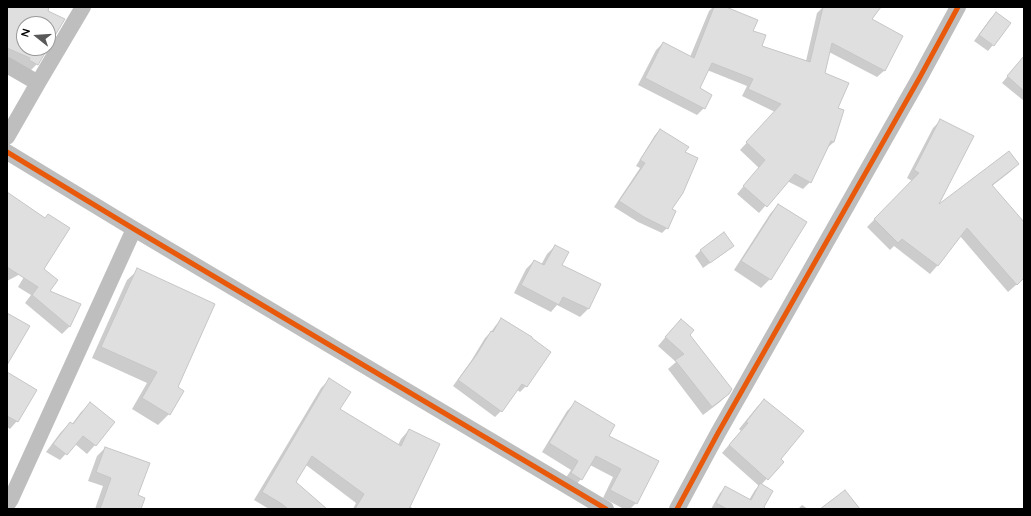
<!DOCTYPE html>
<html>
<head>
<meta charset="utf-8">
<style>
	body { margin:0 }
	#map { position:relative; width:1031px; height:516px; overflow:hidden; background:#fff; font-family:Quicksand,sans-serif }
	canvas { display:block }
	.frame { position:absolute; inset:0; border:8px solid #000; pointer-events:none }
	.north { position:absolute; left:16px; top:16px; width:40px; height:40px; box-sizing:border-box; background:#fff; border:1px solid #999; border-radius:50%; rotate:287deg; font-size:11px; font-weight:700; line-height:16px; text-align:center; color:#000 }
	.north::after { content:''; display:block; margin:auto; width:14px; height:18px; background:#595959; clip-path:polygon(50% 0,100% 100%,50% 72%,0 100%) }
</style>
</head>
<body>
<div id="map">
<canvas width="1031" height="516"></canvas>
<div class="frame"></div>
<div class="north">N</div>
</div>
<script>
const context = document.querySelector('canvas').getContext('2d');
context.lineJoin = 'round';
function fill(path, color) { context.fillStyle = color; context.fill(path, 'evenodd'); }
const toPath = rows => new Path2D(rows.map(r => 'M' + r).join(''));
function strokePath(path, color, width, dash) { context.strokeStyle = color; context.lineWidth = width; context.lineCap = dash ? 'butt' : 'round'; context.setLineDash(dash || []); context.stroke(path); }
const shadow = toPath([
	[7,7,41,7,46,11,63,19,48,45,48,24,24,24,24,48,47,48,37,64,30,71,7,58],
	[713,7,723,7,752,31,761,46,806,61,817,13,823,7,880,7,871,20,885,70,877,77,829,52,824,74,837,109,843,111,834,142,826,149,810,182,803,189,787,181,759,213,737,194,759,168,740,150,775,112,742,96,747,86,707,70,699,89,704,108,697,115,638,85,656,50,663,43,690,57,709,11],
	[996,13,993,45,988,51,974,41,990,19],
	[1024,56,1024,101,1002,83],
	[941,120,936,208,1018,164,1010,172,992,186,1024,224,1024,278,1008,292,960,236,937,266,930,274,894,246,890,250,867,227,912,181,907,178,933,128],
	[660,130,684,153,671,209,667,228,662,233,638,222,614,207,640,168,636,166,655,135],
	[7,193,48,291,79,305,69,327,62,334,25,303,31,295,18,287,28,270,7,281],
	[778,205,770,279,761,288,734,270,770,214],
	[555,246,561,266,600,284,588,309,580,317,557,305,551,312,514,293,526,269,534,261,541,265,547,254],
	[732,246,727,251,703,268,695,256,701,250],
	[138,270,176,387,183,392,169,414,158,425,132,409,147,383,92,358,127,280],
	[502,319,526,386,520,392,516,389,501,411,495,417,453,386,471,361,485,338,491,332,496,325],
	[673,328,688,335,729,393,720,402,703,415,668,369,676,362,658,346],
	[7,373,17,421,10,429,7,427],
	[329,380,339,409,398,445,401,439,409,430,409,506,414,509,353,509,356,503,306,465,295,482,325,509,269,509,254,500,321,388],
	[764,400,780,460,782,462,761,485,762,508,763,509,711,509,720,493,726,487,749,500,755,490,759,486,722,453,741,431,739,429,757,407],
	[575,403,607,436,636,503,630,509,624,509,603,498,613,477,590,465,581,479,573,488,563,482,571,470,542,452,567,411],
	[90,404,95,445,87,454,75,444,60,460,46,452,61,432,70,423,72,424,81,412],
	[105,448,140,509,95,509,103,486,88,481,97,456],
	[802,505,808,509,798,509]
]);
const building = toPath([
	[7,7,49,7,48,11,65,19,48,47,48,24,24,24,24,48,48,48,38,65,29,60,30,58,7,48,7,7],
	[714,7,726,7,758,20,753,31,766,35,762,46,810,62,823,7,881,7,872,19,903,36,885,71,832,43,825,73,849,83,838,108,844,110,834,142,831,141,811,183,795,174,767,207,743,186,765,160,746,142,781,104,748,89,753,79,712,63,700,88,712,95,705,109,645,78,663,42,694,58,714,7],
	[996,12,1011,23,994,46,979,35,996,12],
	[1024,56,1024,91,1007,76,1024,56],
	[940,119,974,136,939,204,1009,151,1019,164,992,185,1024,222,1024,278,1017,285,967,228,938,266,902,239,898,243,874,219,919,173,914,170,940,119],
	[660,129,689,147,685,152,698,158,683,193,672,209,676,211,668,229,644,217,619,201,645,163,640,160,660,129],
	[7,192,45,218,48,214,70,228,44,269,58,280,50,291,81,304,70,327,32,295,38,287,7,267,7,192],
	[778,204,807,222,771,280,741,261,778,204],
	[724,232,734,246,710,263,700,250,724,232],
	[555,245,569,252,562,265,601,284,589,309,563,297,559,305,521,285,534,260,544,265,555,245],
	[137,268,215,304,178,387,184,391,170,415,142,398,157,372,101,347,137,268],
	[7,313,30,326,7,365,7,313],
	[501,318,532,337,532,338,551,352,527,387,522,384,502,412,458,380,477,354,491,331,493,332,501,318],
	[681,319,694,330,690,335,732,389,729,394,712,407,675,360,684,354,665,337,681,319],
	[7,372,37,390,18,422,7,416,7,372],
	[329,378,351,392,340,409,401,446,409,429,440,444,409,509,355,509,364,494,312,456,296,482,327,509,288,509,282,504,262,492,329,378],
	[764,399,804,431,781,459,784,462,768,480,729,445,748,423,746,422,764,399],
	[575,401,615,425,609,436,659,461,637,504,610,490,621,469,596,456,582,480,571,473,578,461,549,443,575,401],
	[90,402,115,422,96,446,83,436,67,455,53,444,70,422,73,424,90,402],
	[105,447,150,463,138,495,145,498,141,509,100,509,111,478,96,472,105,447],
	[760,483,773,491,764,507,766,509,727,509,716,503,725,486,751,500,760,483],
	[845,490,860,509,820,509,845,490]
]);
const minor = toPath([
	[7,65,38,83,7,137],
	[38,83,83,7],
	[7,152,134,229,606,509],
	[7,505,11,499,134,229],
	[677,509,718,433,920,77,958,7]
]);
const cycleway = toPath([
	[7,152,134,229,606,509],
	[677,509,718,433,920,77,958,7]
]);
fill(shadow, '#0003');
fill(building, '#dfdfdf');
strokePath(building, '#c6c6c6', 1);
strokePath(minor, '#bebebe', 16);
strokePath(cycleway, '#e8590c', 5);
</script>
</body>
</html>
